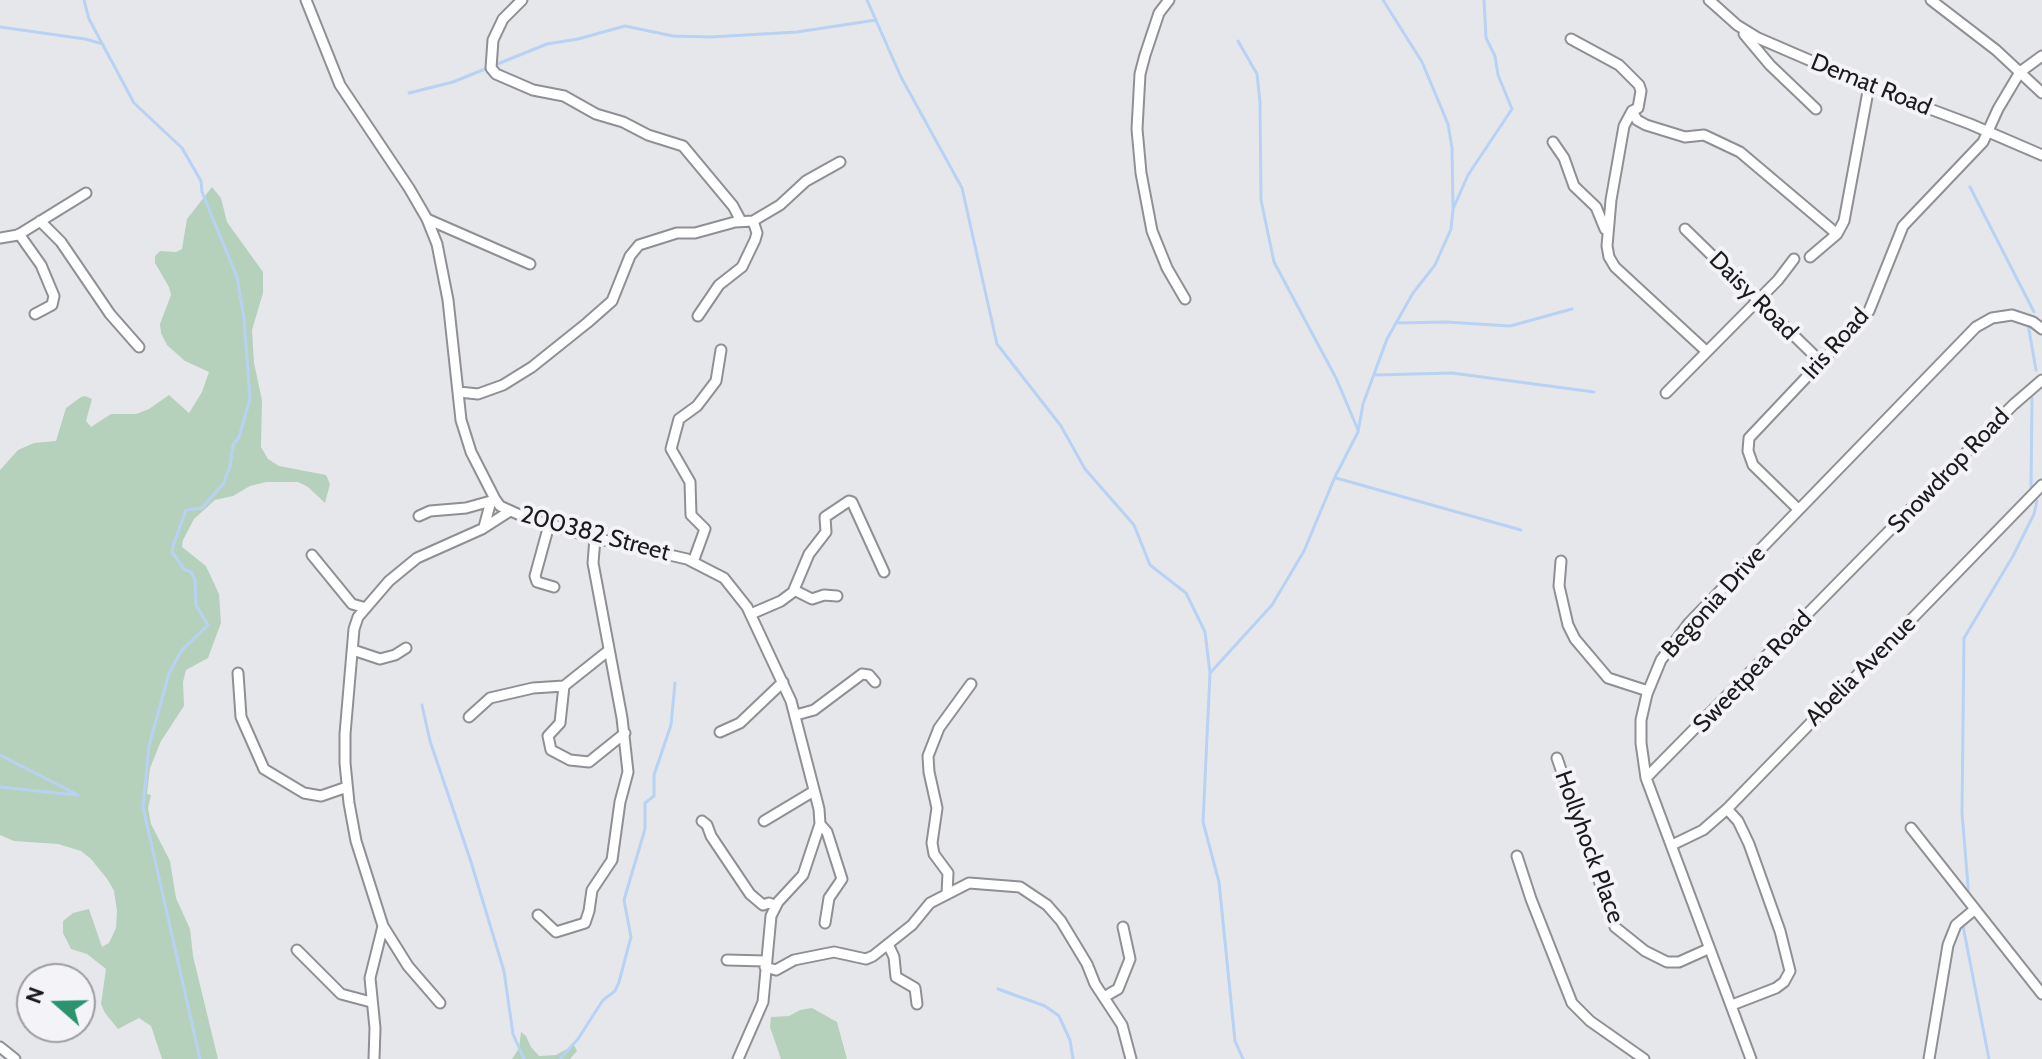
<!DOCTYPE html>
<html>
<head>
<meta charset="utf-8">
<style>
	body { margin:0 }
	#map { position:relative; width:2042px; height:1059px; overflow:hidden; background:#e6e7eb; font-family:Cabin,sans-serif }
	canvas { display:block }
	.north { position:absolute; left:16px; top:963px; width:80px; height:80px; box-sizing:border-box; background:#f4f4f8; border:2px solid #9d9da0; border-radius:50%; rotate:290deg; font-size:22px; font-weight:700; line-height:32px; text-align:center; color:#1b1b1c }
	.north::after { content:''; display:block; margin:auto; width:28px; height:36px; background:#2c936f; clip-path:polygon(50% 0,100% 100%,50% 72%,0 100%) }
</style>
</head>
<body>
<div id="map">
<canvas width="2042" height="1059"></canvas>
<div class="north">N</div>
</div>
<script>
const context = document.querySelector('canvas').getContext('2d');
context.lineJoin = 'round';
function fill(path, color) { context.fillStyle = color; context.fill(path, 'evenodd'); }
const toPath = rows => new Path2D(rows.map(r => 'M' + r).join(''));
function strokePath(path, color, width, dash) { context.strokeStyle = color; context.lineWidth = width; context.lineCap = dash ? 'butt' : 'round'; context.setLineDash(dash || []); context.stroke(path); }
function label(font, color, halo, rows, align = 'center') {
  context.font = font + ' Cabin,sans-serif'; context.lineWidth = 8; context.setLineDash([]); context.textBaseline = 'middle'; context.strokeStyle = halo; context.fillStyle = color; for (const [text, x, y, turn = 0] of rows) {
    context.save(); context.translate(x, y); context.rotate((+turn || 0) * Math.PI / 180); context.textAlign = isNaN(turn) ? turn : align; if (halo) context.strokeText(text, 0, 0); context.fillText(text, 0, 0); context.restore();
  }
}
const green = toPath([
	[212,187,221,198,227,222,263,272,263,293,252,330,254,363,262,400,261,447,268,459,279,466,326,475,330,484,325,503,308,487,298,482,266,482,250,486,233,496,215,500,194,519,183,540,182,547,206,566,219,594,221,623,208,658,186,670,183,682,184,706,161,741,150,768,147,794,151,795,148,808,151,824,170,861,176,898,190,929,193,956,218,1059,162,1059,151,1026,139,1018,118,1029,105,1013,101,1004,106,969,87,954,71,949,63,933,63,921,73,913,89,909,102,947,109,943,116,928,117,911,114,891,108,880,91,859,81,851,58,844,14,841,0,835,0,470,18,450,34,443,56,441,66,408,81,397,85,396,92,399,86,421,91,427,111,414,136,414,149,409,169,395,189,413,202,392,209,372,185,361,167,345,161,333,160,324,171,295,169,287,155,263,155,256,160,251,176,252,182,249,187,219],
	[812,1008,837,1022,847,1059,781,1059,770,1027,771,1017,789,1016,800,1010],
	[521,1032,526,1036,531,1047,539,1056,556,1055,574,1045,577,1051,570,1059,512,1059,519,1048]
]);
const stream = toPath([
	[84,0,89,19,134,103,182,148,201,181,202,192,237,277,244,319,250,399,239,437,233,445,230,467,223,484,202,508,186,510,173,546,172,552,185,570,191,572,195,580,196,605,208,625,182,650,169,673,149,746,143,807,200,1059],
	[867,0,901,77,962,188,997,344,1061,426,1085,469,1134,525,1150,565,1186,593,1205,632,1210,673,1203,822,1219,882,1235,1041,1243,1059],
	[1383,0,1422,62,1448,124,1452,148,1453,207],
	[0,27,85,39,103,44],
	[1238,41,1257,74,1260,102,1261,200,1274,262,1336,378,1358,430],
	[409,93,453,82,547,44,578,39,625,26,673,36,711,37,797,32,876,20],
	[1970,187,2034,312],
	[1398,323,1446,322,1510,326,1572,309],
	[2028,324,2036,370],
	[1375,375,1452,373,1594,392],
	[1336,478,1521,530],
	[2031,488,2032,398],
	[1211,672,1272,605,1304,551,1335,477,1358,432,1363,404,1387,339,1413,293,1435,265,1451,229,1453,209,1468,175,1512,109,1498,75,1495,56,1486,38,1484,0],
	[422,705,430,741,471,862,504,971,513,1034,524,1059],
	[0,755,78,795],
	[0,787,76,795],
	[1969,898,1962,813,1964,638,2013,556,2034,514,2037,501],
	[1963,926,1989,1059],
	[998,989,1045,1006,1059,1016,1070,1040,1073,1059],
	[560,1059,578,1039,603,1000,615,991,619,982,631,937,624,900,645,829,645,803,654,796,654,775,671,725,675,683]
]);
const minor = toPath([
	[306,0,340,85,409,188,427,219,437,244,448,300,461,420,471,452,495,499,500,506,522,516,595,538,687,559,724,578,747,607,791,701,819,809,820,824,803,875,778,902,771,916,763,1002,738,1059],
	[522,0,503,19,493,40,491,68,496,74,533,90,564,96,596,114,623,122,648,135,683,146,733,206,741,221],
	[1169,0,1159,13,1145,55,1140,74,1137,129,1141,173,1152,231,1167,268,1185,299],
	[1709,0,1737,25,1758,38,1874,88,1970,124,2042,155],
	[1931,0,1996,50,2042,93],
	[1744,34,1770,65,1816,109],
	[1571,39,1619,65,1639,85,1641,91,1638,108,1632,111,1624,126,1611,200,1607,246,1609,257,1615,267,1706,351],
	[1632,111,1637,120,1646,125,1685,137,1704,135,1740,152,1837,234],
	[1553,142,1564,158,1574,186,1596,207,1605,229],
	[427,219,530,264],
	[40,221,61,242,110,314,139,347],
	[1685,229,1821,362],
	[19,234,41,265,54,296,52,305,35,314],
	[0,238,18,235,86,193],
	[1810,257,1837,234,1844,221,1869,86],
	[698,316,719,285,742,267,755,240,757,233,753,221],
	[459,392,478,394,503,385,532,367,587,323,612,301,630,256,639,245,677,233,695,233,735,222,753,221,780,205,806,181,840,162],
	[1666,393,1778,280,1794,259],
	[1798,509,1753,465,1748,451,1749,438,1869,311,1903,226,1983,142,1998,109,2020,72,2042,56],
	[419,516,430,511,466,508,491,501],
	[549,525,535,576,537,582,554,587],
	[484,527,491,501,495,499],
	[312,555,352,604,366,608],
	[1561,561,1559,586,1568,625,1575,639,1608,678,1648,691],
	[693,562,705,529,691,515,690,482,671,449,679,419,697,406,716,381,721,350],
	[794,590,812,599,824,595,837,596],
	[751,614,781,601,793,592,809,554,826,532,825,517,849,501,852,502,884,572],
	[353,650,380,659,395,655,406,648],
	[238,673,241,717,264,769,304,793,321,796,347,787],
	[564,686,560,723,548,736,551,750,570,760,589,762,625,733],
	[796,715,814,710,862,674,869,675,875,682],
	[469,717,490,698,533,688,564,686,608,651],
	[720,732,740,723,783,682],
	[1557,758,1615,927,1645,951,1667,962,1679,962,1708,949],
	[1646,778,2013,405,2042,380],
	[1727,809,1738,821,1749,844,1780,931,1790,971,1784,982,1776,988,1732,1005],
	[702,821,707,825,711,836,750,894,763,905,769,903,776,906],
	[764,821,814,791],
	[820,824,827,832,842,879,829,898,825,923],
	[1911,828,2042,994],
	[1672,845,1703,830,1727,809,2042,485],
	[1517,856,1531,899,1572,1003,1590,1021,1644,1059],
	[947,894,948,873,934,854,932,843,937,808,929,772,928,756,939,728,971,684],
	[538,915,556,932,585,923,589,911,592,890,612,860,620,802,628,772,622,718,593,563,595,538],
	[383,926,408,966,440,1003],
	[888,944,894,957,896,977,915,988,917,1004],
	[297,950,341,994,371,1002],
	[727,960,765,961],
	[765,967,776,970,794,960,834,952,866,959,873,956,912,925,930,903,969,883,1020,887,1047,905,1061,921,1087,964,1095,984,1122,1025,1131,1059],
	[1104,997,1118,989,1130,959,1123,927],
	[0,1047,15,1059],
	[374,1059,375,1028,370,978,383,926,356,841,349,803,345,763,345,734,354,629,358,617,389,581,417,558,482,529,510,511],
	[1751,1059,1646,778,1641,743,1641,720,1647,694,1661,660,1689,623,1976,327,1992,318,2012,315,2033,322,2042,329],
	[1929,1059,1948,945,1956,925,1974,910]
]);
const streetNames = [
	["Demat Road",1871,85,22],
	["Daisy Road",1753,296,45],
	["Iris Road",1836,344,-48],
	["Snowdrop Road",1949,471,-46],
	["200382 Street",595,534,15],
	["Begonia Drive",1714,602,-48],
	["Abelia Avenue",1861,671,-45],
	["Sweetpea Road",1753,672,-46],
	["Hollyhock Place",1589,847,70]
];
fill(green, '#b6d1bb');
strokePath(stream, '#b8d2f3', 3);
strokePath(minor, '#8f9093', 13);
strokePath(minor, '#fff', 9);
label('24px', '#1b1b1c', '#f4f4f8', streetNames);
</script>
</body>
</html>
